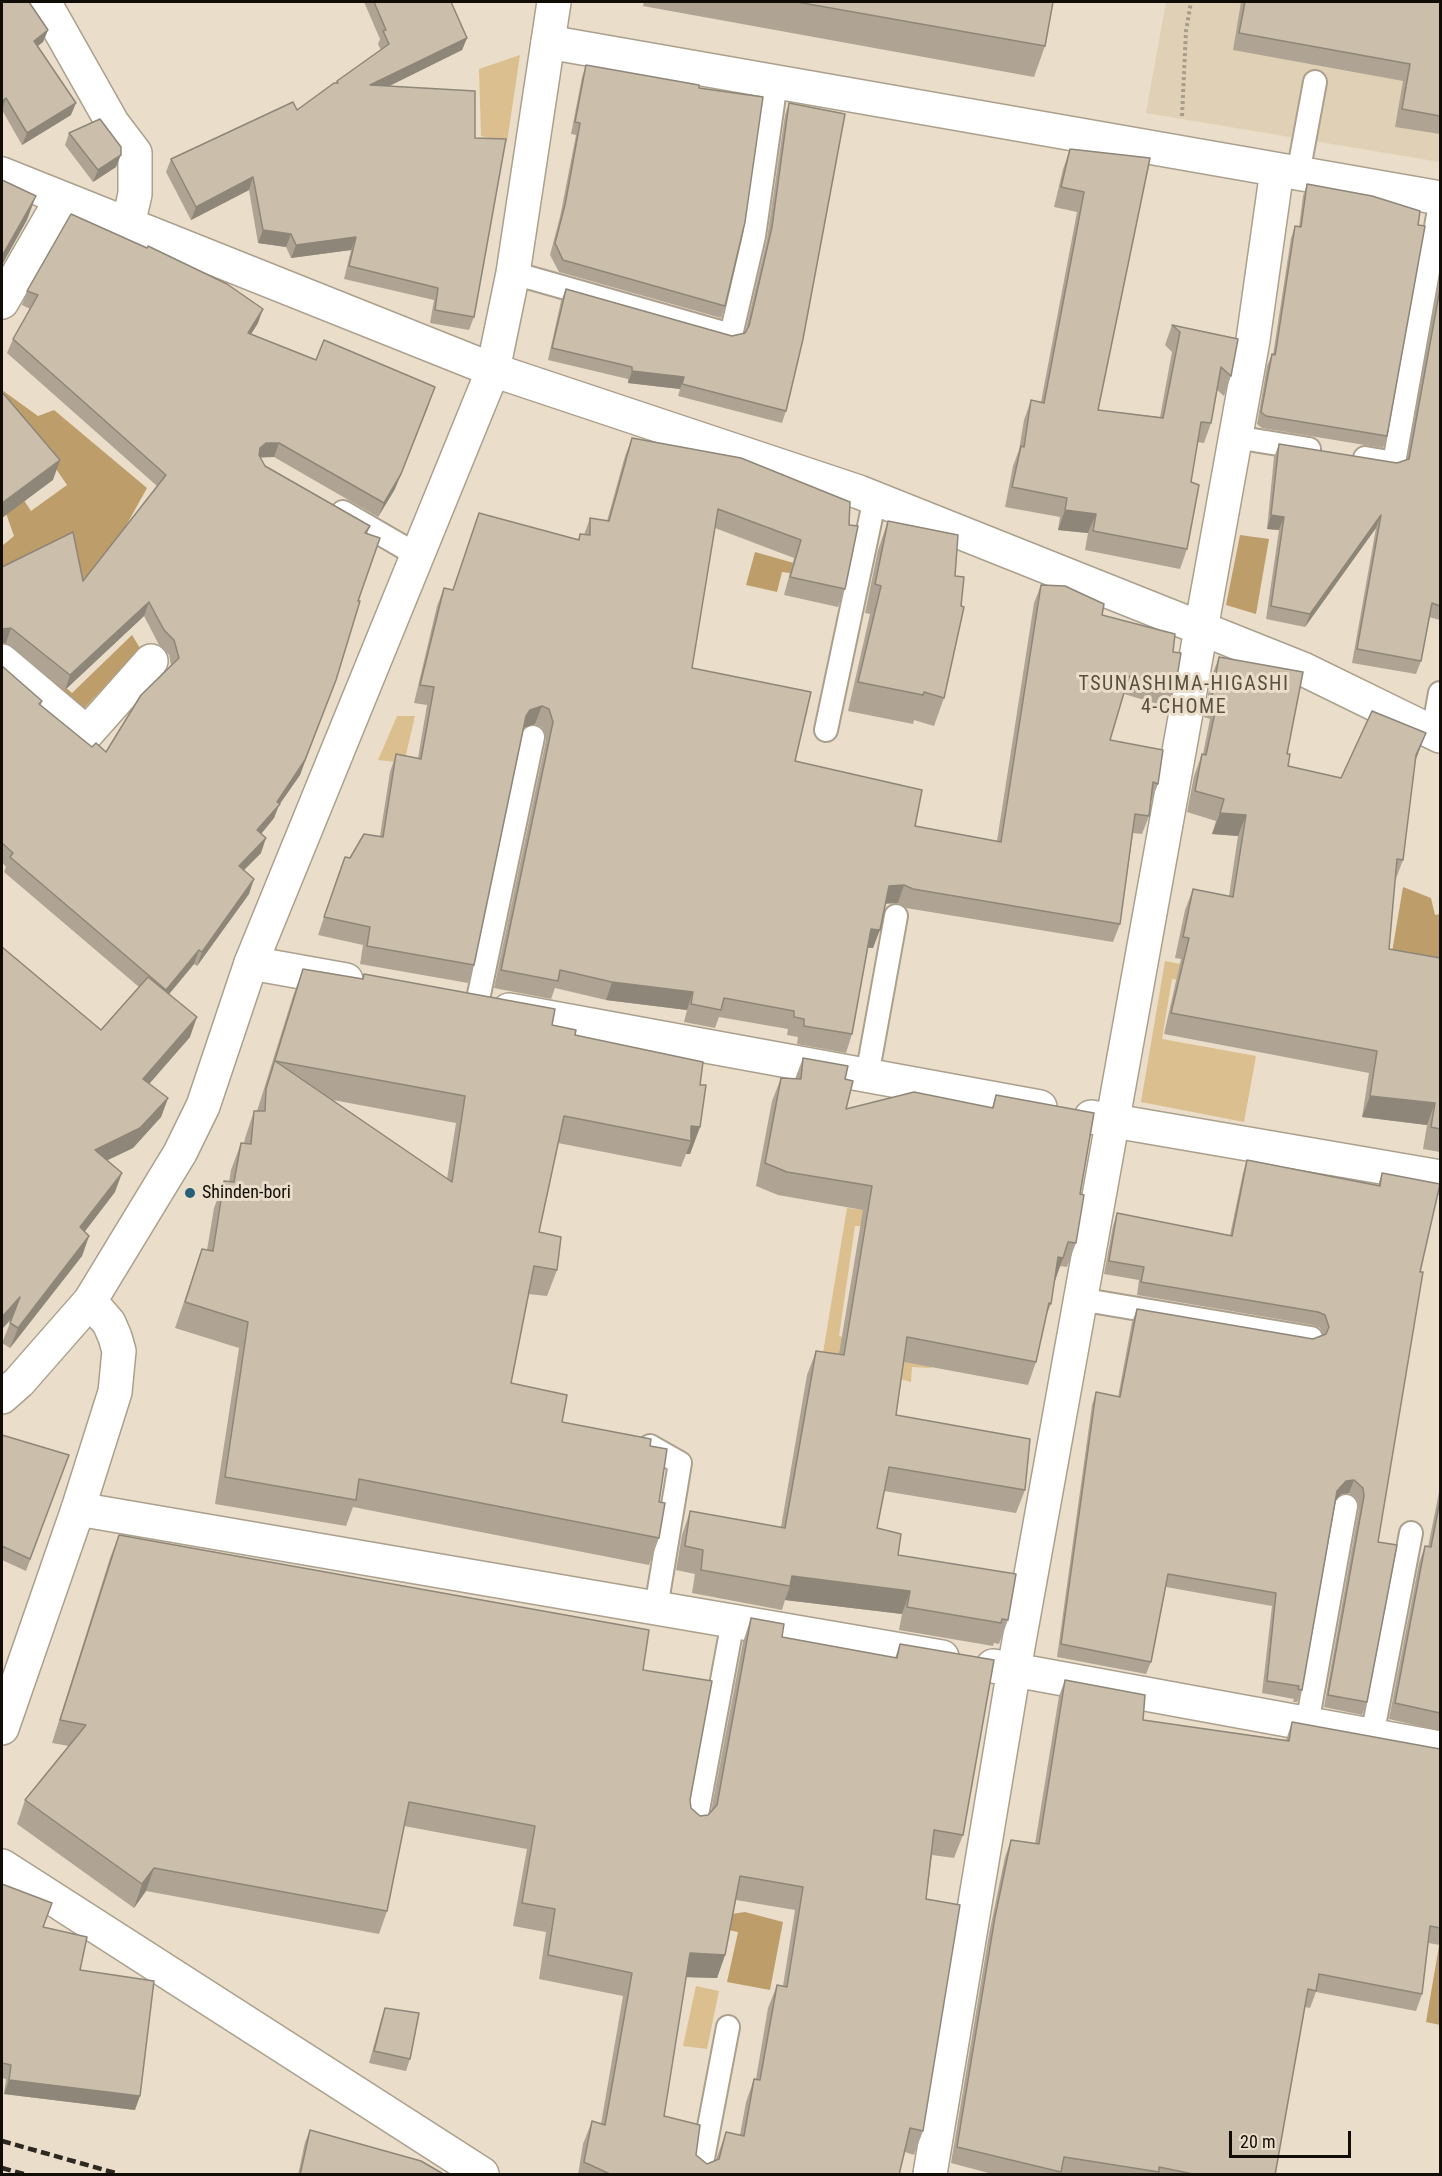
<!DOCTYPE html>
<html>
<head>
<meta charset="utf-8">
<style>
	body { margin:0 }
	#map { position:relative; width:1442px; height:2176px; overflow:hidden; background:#eaddc9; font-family:"Roboto Condensed",sans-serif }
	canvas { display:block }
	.frame { position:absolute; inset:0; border:3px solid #110d06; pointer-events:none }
	.scale { position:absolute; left:1229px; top:2131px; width:122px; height:27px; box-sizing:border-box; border:3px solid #110d06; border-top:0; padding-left:8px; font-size:18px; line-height:21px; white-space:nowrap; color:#110d06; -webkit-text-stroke:4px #eaddc9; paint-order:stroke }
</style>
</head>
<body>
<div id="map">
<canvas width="1442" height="2176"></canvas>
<div class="frame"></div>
<div class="scale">20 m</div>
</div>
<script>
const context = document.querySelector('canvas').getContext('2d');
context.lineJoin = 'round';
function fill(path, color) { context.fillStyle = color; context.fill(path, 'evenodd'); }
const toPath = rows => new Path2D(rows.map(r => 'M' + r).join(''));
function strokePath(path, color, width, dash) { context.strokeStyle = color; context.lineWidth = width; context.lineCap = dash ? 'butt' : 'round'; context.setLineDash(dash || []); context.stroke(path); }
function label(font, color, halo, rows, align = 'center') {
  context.font = font + ' "Roboto Condensed",sans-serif'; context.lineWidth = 6; context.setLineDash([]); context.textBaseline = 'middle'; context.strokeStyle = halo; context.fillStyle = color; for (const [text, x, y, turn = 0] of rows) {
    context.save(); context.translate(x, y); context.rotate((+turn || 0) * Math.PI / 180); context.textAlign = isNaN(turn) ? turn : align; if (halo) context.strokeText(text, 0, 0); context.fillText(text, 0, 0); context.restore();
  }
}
const built = toPath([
	[1166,2,1440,2,1440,162,1146,113]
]);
const green = toPath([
	[520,55,507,142,481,136,479,69],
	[397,716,415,716,404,763,378,760],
	[1165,961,1264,980,1263,997,1172,979,1162,1039,1256,1056,1244,1122,1141,1102],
	[847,1208,874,1211,873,1226,855,1226,839,1336,895,1347,936,1347,931,1368,912,1367,911,1382,822,1359],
	[696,1986,719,1991,707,2049,683,2046]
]);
const forest = toPath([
	[2,390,38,416,54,410,147,488,103,567,88,602,74,538,2,587,2,546,14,536,2,502,18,491,31,511,67,485],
	[1240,535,1269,539,1256,614,1226,605],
	[755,552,808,567,806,575,782,572,777,592,746,585],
	[2,632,72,693,132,635,140,648,80,713,2,642],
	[1403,887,1431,898,1435,915,1440,914,1440,973,1390,964],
	[745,1912,783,1922,770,1990,727,1982,738,1932,719,1928,724,1915],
	[1440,1940,1440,2025,1426,2022]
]);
const path = toPath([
	[1182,116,1186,31,1191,2]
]);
const service = toPath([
	[1298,174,1315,82],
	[513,273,731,335,754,236,776,82],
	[1235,437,1309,449],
	[1365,458,1394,463,1440,204],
	[343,512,417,555],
	[826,730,875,498],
	[1433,732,1440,693],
	[477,1004,533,737],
	[867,1076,896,916],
	[1079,1299,1311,1338],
	[650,1446,680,1463,656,1608],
	[1307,1724,1346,1506],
	[1372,1736,1411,1533],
	[695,1826,733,1621],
	[700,2174,728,2027]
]);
const minor = toPath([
	[44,2,113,124,135,153,135,194,128,225],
	[548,42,1440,198],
	[2,174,493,370],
	[2,302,62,198],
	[2,661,87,733,151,661],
	[251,963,346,980],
	[509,1010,1040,1107],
	[1091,1117,1440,1177],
	[78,1509,942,1657],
	[993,1666,1440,1748],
	[2,1866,482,2174],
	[930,2174,1014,1669,1253,340,1277,170]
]);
const tertiary = toPath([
	[493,370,859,492,1303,669,1440,736],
	[2,1397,19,1382,90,1301,180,1153,203,1106,251,963,493,370,513,273,554,2],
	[2,1728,78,1509,115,1392,119,1351,115,1337,109,1323,90,1301]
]);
const rail = toPath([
	[2,2141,119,2174],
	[2,2168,24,2174]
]);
const wall = toPath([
	[2,2,48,30,43,42,37,46,71,115,22,145,2,110],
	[364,2,451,2,467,38,462,50,389,86,474,317,469,330,430,323,434,300,344,279,351,250,291,258,286,247,258,243,249,190,191,220,166,172,171,159,297,110,336,83,337,81,381,50,378,44,380,39],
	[644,2,1053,2,1045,46,1034,77,643,6],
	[1241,2,1440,2,1440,134,1395,127,1403,81,1233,50],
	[586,65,699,88,725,306,721,318,559,272,550,255,560,217,576,135,571,134,582,77],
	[789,103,786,411,782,423,678,396,680,389,628,383,628,379,548,360,561,301,566,289,732,336,745,333,767,239,785,115],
	[69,133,116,167,93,182,65,145],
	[1070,149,1150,158,1098,410,1160,417,1172,352,1165,345,1172,325,1231,376,1224,396,1217,390,1211,423,1204,443,1197,442,1191,482,1187,549,1180,569,1085,550,1088,533,1058,530,1060,517,1005,507,1013,466,1019,450,1024,420,1031,400,1041,402,1077,212,1054,207,1063,169],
	[1307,184,1418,225,1387,436,1383,448,1262,428,1257,424,1267,366,1272,354,1273,355,1291,238,1295,226,1299,227,1303,196],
	[1440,277,1440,620,1429,617,1421,661,1416,674,1352,663,1376,528,1305,627,1266,619,1279,530,1267,529,1274,457,1279,444,1397,463,1406,460],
	[27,291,258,323,251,334,395,489,378,517,274,457,260,458,265,466,370,526,367,534,358,601,300,775,279,805,274,818,261,834,261,853,244,870,249,894,197,966,194,964,169,994,190,1037,149,1084,168,1098,161,1117,133,1148,107,1160,115,1192,84,1232,89,1236,82,1256,10,1348,2,1343,12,1318,2,1329,2,947,101,1030,139,987,4,872,6,867,2,862,2,666,42,701,41,705,92,747,106,752,171,665,169,655,159,645,144,616,65,690,6,643,2,567,83,581,157,486,7,353,13,339,30,309,22,305],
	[632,438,741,458,845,589,838,607,784,595,794,558,715,528,692,668,795,761,915,826,997,841,1034,603,1041,585,1102,615,1173,652,1175,689,1168,707,1124,694,1110,740,1158,784,1151,802,1149,816,1142,834,1133,833,1120,924,1113,942,906,908,898,903,885,903,873,948,868,948,852,1034,846,1053,797,1044,798,1037,787,1035,788,1029,719,1017,715,1028,684,1022,687,1010,606,1000,555,988,551,999,494,988,546,740,542,727,535,724,524,727,474,965,468,983,360,964,363,945,318,935,338,875,350,858,380,836,390,772,396,754,418,758,427,705,414,703,437,606,444,588,453,590,479,513,578,540,580,534,584,535,590,518,607,521,625,456],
	[888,521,944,698,934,726,914,720,913,724,848,711,870,614,865,613,878,550],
	[1219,657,1287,754,1288,766,1341,778,1418,754,1415,761,1403,860,1395,881,1389,949,1440,958,1440,1152,1423,1149,1427,1125,1362,1117,1369,1073,1164,1034,1181,959,1175,958,1185,910,1193,889,1229,896,1238,836,1212,834,1216,821,1187,812,1194,776,1202,754,1203,754,1210,719,1204,717,1211,678],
	[303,969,362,979,364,974,552,1025,575,1035,700,1085,700,1127,690,1154,686,1154,681,1167,558,1143,539,1232,557,1270,547,1296,528,1294,511,1383,562,1422,650,1446,659,1502,659,1538,649,1565,353,1507,346,1526,215,1504,239,1348,175,1328,202,1249,207,1250,214,1208,224,1181,229,1182,231,1170,241,1143,244,1144,245,1138,254,1111,257,1111,293,996],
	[333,1100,456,1123,447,1179],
	[803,1058,845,1079,846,1109,992,1108,996,1095,1080,1194,1076,1243,1067,1267,1060,1266,1054,1281,1051,1304,1045,1318,1036,1362,1028,1385,904,1362,896,1415,1025,1490,1016,1513,884,1491,877,1528,898,1555,1008,1620,999,1644,994,1643,993,1646,899,1630,902,1614,785,1600,782,1610,692,1593,695,1574,676,1570,682,1535,690,1511,781,1527,807,1375,816,1351,839,1354,863,1210,778,1195,756,1186,772,1101,781,1078,795,1079],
	[1247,1160,1378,1185,1382,1173,1420,1272,1378,1542,1367,1702,1362,1715,1324,1707,1359,1508,1358,1501,1349,1493,1341,1494,1336,1500,1302,1690,1297,1702,1293,1702,1294,1699,1262,1693,1272,1606,1166,1587,1151,1662,1146,1674,1057,1657,1092,1405,1096,1392,1118,1397,1132,1322,1137,1309,1313,1339,1323,1335,1320,1328,1313,1325,1137,1295,1139,1280,1104,1274,1113,1226,1117,1213,1230,1235,1243,1173],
	[2,1435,69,1455,26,1571,2,1560],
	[1440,1487,1440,1731,1389,1719,1419,1563,1425,1546,1428,1547],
	[119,1535,643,1670,690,1800,691,1808,700,1816,708,1815,711,1812,743,1642,751,1618,782,1637,895,1658,900,1644,963,1835,954,1858,932,1855,926,1899,923,2131,914,2155,905,2152,899,2175,578,2175,583,2144,592,2121,601,2124,623,1996,539,1979,546,1932,513,1926,527,1849,404,1826,387,1911,379,1934,146,1891,134,1908,17,1824,25,1800,69,1746,52,1743,110,1558],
	[736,1900,795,1910,783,1986,777,1985,768,2008,756,2079,754,2079,746,2102,740,2135,726,2132,716,2160,707,2164,696,2155,664,2116,686,1977,717,1978,725,1955],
	[1065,1680,1143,1720,1286,1740,1292,1722,1440,1749,1440,1945,1428,1943,1422,1994,1416,2011,1316,1992,1310,2008,1305,2007,1275,2175,996,2175,951,2163,989,1934,1005,1857,1011,1840,1035,1844,1059,1696],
	[2,1884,43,1927,80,1970,135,2110,4,2094,6,2079,2,2078],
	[385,2008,410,2059,406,2071,369,2063,381,2020],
	[310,2130,445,2175,298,2175,305,2142]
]);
const shadedWall = toPath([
	[48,30,43,42,29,53,34,41],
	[467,38,462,50,365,98,370,85],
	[6,98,2,110,2,101],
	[76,103,71,115,22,145,27,133],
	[121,155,116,167,93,182,98,170],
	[253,177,249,190,191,220,196,207],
	[36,196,27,220,2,265,2,256],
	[263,230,291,234,286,247,258,243],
	[356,237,351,250,291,258,296,245],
	[263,309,258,323,243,347,248,333],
	[632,371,684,377,680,389,628,383],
	[430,402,395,489,378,517,384,503],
	[266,443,279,443,274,457,261,457,255,463,260,448],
	[60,460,53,480,2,518,2,503],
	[1065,510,1096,514,1088,533,1058,530],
	[1271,515,1284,517,1279,530,1267,529],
	[1381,515,1376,528,1305,627,1310,614],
	[149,602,144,616,65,690,70,675],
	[11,628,6,643,2,643,2,629],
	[336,680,300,775,279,805,274,818,252,845,257,830,277,802],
	[542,706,535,724,523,728,526,716,530,710],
	[1426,733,1418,754,1408,777,1416,755],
	[1220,813,1246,815,1238,836,1212,834],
	[266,838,261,853,233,881,239,866],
	[254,879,249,894,197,966,202,952],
	[904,885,898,903,882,904,889,886],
	[871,929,880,930,873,948,865,947],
	[199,950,194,964,160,1005,166,990],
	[612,982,693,992,687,1010,606,1000],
	[197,1017,190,1037,136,1099,143,1079],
	[1370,1096,1435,1103,1427,1125,1362,1117],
	[168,1098,161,1117,133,1148,87,1170,95,1150],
	[691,1126,700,1127,690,1154,686,1154,691,1141],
	[122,1173,115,1192,73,1247,80,1227],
	[89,1236,82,1256,10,1348,18,1328],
	[1058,1257,1063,1258,1055,1281,1049,1281],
	[20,1297,13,1317,2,1329,2,1317],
	[1354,1480,1349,1493,1341,1494,1333,1504,1337,1491,1346,1481],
	[792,1576,910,1591,902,1614,785,1600,790,1586],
	[154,1868,146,1891,134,1908,142,1884],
	[690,1953,725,1955,717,1978,681,1977],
	[9,2080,140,2096,135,2110,4,2094]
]);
const building = toPath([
	[2,2,29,2,48,30,34,41,76,103,27,133,6,98,2,101,2,2],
	[374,2,451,2,467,38,370,85,475,91,475,138,506,139,474,317,435,310,438,288,349,266,356,237,296,245,291,234,263,230,253,177,196,207,171,159,293,102,297,110,334,83,338,83,337,81,389,44,383,31,386,30,374,2],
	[797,2,1053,2,1045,46,797,2],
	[1245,2,1440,2,1440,116,1402,109,1410,64,1239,33,1245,2],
	[586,65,699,85,699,88,763,97,745,222,725,306,563,260,555,243,565,205,580,123,575,122,586,65],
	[789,103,845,114,803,339,786,411,682,384,684,377,632,371,632,367,552,348,566,289,732,336,745,333,749,326,772,227,789,103],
	[100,119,121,147,121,155,98,170,69,133,100,119],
	[1070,149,1150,158,1098,410,1163,418,1180,332,1172,325,1238,339,1231,376,1221,367,1211,423,1201,422,1191,482,1199,485,1187,549,1093,531,1096,514,1065,510,1067,498,1012,487,1021,446,1024,447,1031,400,1044,403,1084,192,1061,187,1070,149],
	[2,180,36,196,2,256,2,180],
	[1307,184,1372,196,1420,211,1418,225,1425,226,1387,436,1266,416,1261,412,1272,354,1275,355,1276,350,1295,226,1301,227,1307,184],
	[71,214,147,248,148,246,227,284,263,309,248,333,316,360,324,340,435,387,401,474,384,503,279,443,266,443,260,448,259,455,265,466,370,526,365,533,380,538,358,601,360,601,336,680,305,760,277,802,280,804,257,830,266,838,239,866,254,879,202,952,199,950,166,990,10,857,13,853,2,843,2,666,42,701,39,704,92,747,96,743,106,752,141,695,179,658,174,640,164,630,149,602,70,675,11,628,2,629,2,567,73,532,83,581,166,475,13,339,38,295,27,291,71,214],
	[1440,289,1440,606,1432,603,1421,661,1357,649,1381,515,1310,614,1271,606,1284,517,1271,515,1279,444,1397,463,1409,459,1440,289],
	[2,392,60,460,2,503,2,392],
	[632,438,741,458,850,502,849,525,858,526,845,589,790,577,801,540,718,509,692,668,811,692,795,761,922,790,915,826,1001,842,1041,585,1065,586,1104,604,1102,615,1175,634,1173,652,1181,653,1175,689,1129,676,1110,740,1163,750,1158,784,1153,782,1149,816,1135,814,1120,924,913,889,904,885,889,886,880,930,871,929,852,1034,804,1026,804,1019,794,1017,794,1011,724,998,721,1010,691,1004,693,992,612,982,560,970,558,981,501,970,553,722,549,709,542,706,530,710,526,716,474,965,367,946,370,927,324,917,345,857,350,858,364,834,383,837,396,754,421,759,434,687,420,685,444,588,453,590,479,513,579,540,580,534,590,535,590,518,609,521,632,438],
	[888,521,958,535,955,576,964,577,961,606,964,607,944,698,924,692,923,695,858,682,881,586,875,584,888,521],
	[1219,657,1303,672,1287,754,1290,754,1288,766,1341,778,1372,711,1426,733,1416,755,1403,860,1397,859,1389,949,1440,958,1440,1129,1431,1127,1435,1103,1370,1096,1377,1051,1171,1013,1189,938,1183,937,1193,889,1233,897,1246,815,1220,813,1224,799,1195,791,1202,754,1206,755,1218,698,1212,696,1219,657],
	[2,947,101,1030,148,977,197,1017,143,1079,168,1098,140,1128,95,1150,122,1173,80,1227,89,1236,18,1328,10,1323,20,1297,2,1317,2,947],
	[303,969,363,979,364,974,555,1009,552,1025,576,1030,575,1035,703,1062,700,1085,706,1085,700,1127,691,1126,691,1141,564,1116,539,1232,561,1237,557,1270,534,1266,511,1383,567,1395,562,1422,651,1439,650,1446,667,1449,659,1502,665,1503,659,1538,359,1479,356,1500,225,1477,248,1322,185,1302,202,1249,213,1251,224,1181,234,1182,241,1143,251,1144,254,1111,265,1111,266,1089,303,969],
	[275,1061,465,1096,452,1182,275,1061],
	[803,1058,848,1066,845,1079,853,1081,846,1109,914,1092,993,1108,996,1095,1094,1113,1080,1194,1084,1195,1076,1243,1068,1242,1063,1258,1058,1257,1051,1304,1049,1303,1036,1362,907,1337,896,1415,1030,1439,1025,1490,889,1467,877,1528,901,1534,898,1555,1016,1574,1008,1620,1002,1619,1001,1623,907,1607,910,1591,792,1576,790,1586,701,1570,703,1550,685,1546,690,1511,785,1528,816,1351,844,1355,872,1186,787,1172,765,1163,781,1078,801,1079,803,1058],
	[1247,1160,1380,1186,1382,1173,1440,1184,1420,1272,1423,1272,1378,1542,1397,1545,1367,1702,1328,1695,1364,1496,1363,1488,1354,1480,1346,1481,1337,1491,1302,1690,1298,1689,1299,1686,1267,1681,1276,1593,1168,1574,1151,1662,1061,1644,1096,1392,1120,1397,1137,1309,1313,1339,1326,1334,1329,1327,1325,1315,1318,1312,1141,1282,1144,1267,1109,1261,1117,1213,1232,1236,1247,1160],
	[2,1435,69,1455,30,1559,2,1546,2,1435],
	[1440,1500,1440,1713,1395,1703,1425,1546,1431,1547,1440,1500],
	[119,1535,649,1630,643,1670,712,1681,690,1800,691,1808,700,1816,708,1815,717,1805,751,1618,784,1624,782,1637,897,1658,900,1644,994,1660,963,1835,934,1830,926,1899,960,1905,923,2131,910,2128,899,2175,612,2175,584,2162,592,2121,605,2125,632,1973,548,1955,555,1909,522,1903,535,1826,409,1802,387,1911,154,1868,142,1884,25,1800,86,1725,60,1720,119,1535],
	[740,1876,803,1887,787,1987,777,1985,760,2080,754,2079,744,2136,726,2132,719,2159,707,2164,696,2155,700,2125,664,2116,690,1953,725,1955,740,1876],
	[1065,1680,1145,1695,1143,1720,1289,1741,1292,1722,1440,1749,1440,1928,1430,1926,1422,1994,1319,1974,1316,1991,1308,1989,1275,2175,1198,2175,1159,2167,1159,2172,1064,2157,1061,2172,957,2147,995,1917,1011,1840,1039,1844,1065,1680],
	[2,1884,52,1903,43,1927,87,1937,80,1970,154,1981,140,2096,9,2080,11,2065,2,2063,2,1884],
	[385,2008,419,2013,410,2059,374,2051,385,2008],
	[310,2130,421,2161,445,2175,300,2175,310,2130]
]);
const markers = [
	[190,1193,6,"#255f78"]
];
const poiNames = [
	["Shinden-bori",202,1193]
];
const neighbourhoodNames = [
	["TSUNASHIMA-HIGASHI",1184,685],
	["4-CHOME",1184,708]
];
fill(built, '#e0d0b6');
fill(green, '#dcbf8e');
fill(forest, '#bd9e6b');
strokePath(service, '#aba08d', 26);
strokePath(minor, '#aba08d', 36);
strokePath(tertiary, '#aba08d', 36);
strokePath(path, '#a79d8d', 4, [3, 3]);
strokePath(service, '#fff', 22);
strokePath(minor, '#fff', 33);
strokePath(tertiary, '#fff', 33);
strokePath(rail, '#2d2820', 4.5, [9, 4.5]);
fill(wall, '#afa493');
fill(shadedWall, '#8e8678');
fill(building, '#cbbfab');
strokePath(building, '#8e8678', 1.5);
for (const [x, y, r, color] of markers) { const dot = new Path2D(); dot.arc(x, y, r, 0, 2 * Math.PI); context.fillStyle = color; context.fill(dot); strokePath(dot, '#eaddc9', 2); }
label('18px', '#110d06', '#eaddc9', poiNames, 'left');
context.letterSpacing = '1.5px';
label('20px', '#5a503f', '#eaddc9', neighbourhoodNames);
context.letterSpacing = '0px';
</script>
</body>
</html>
